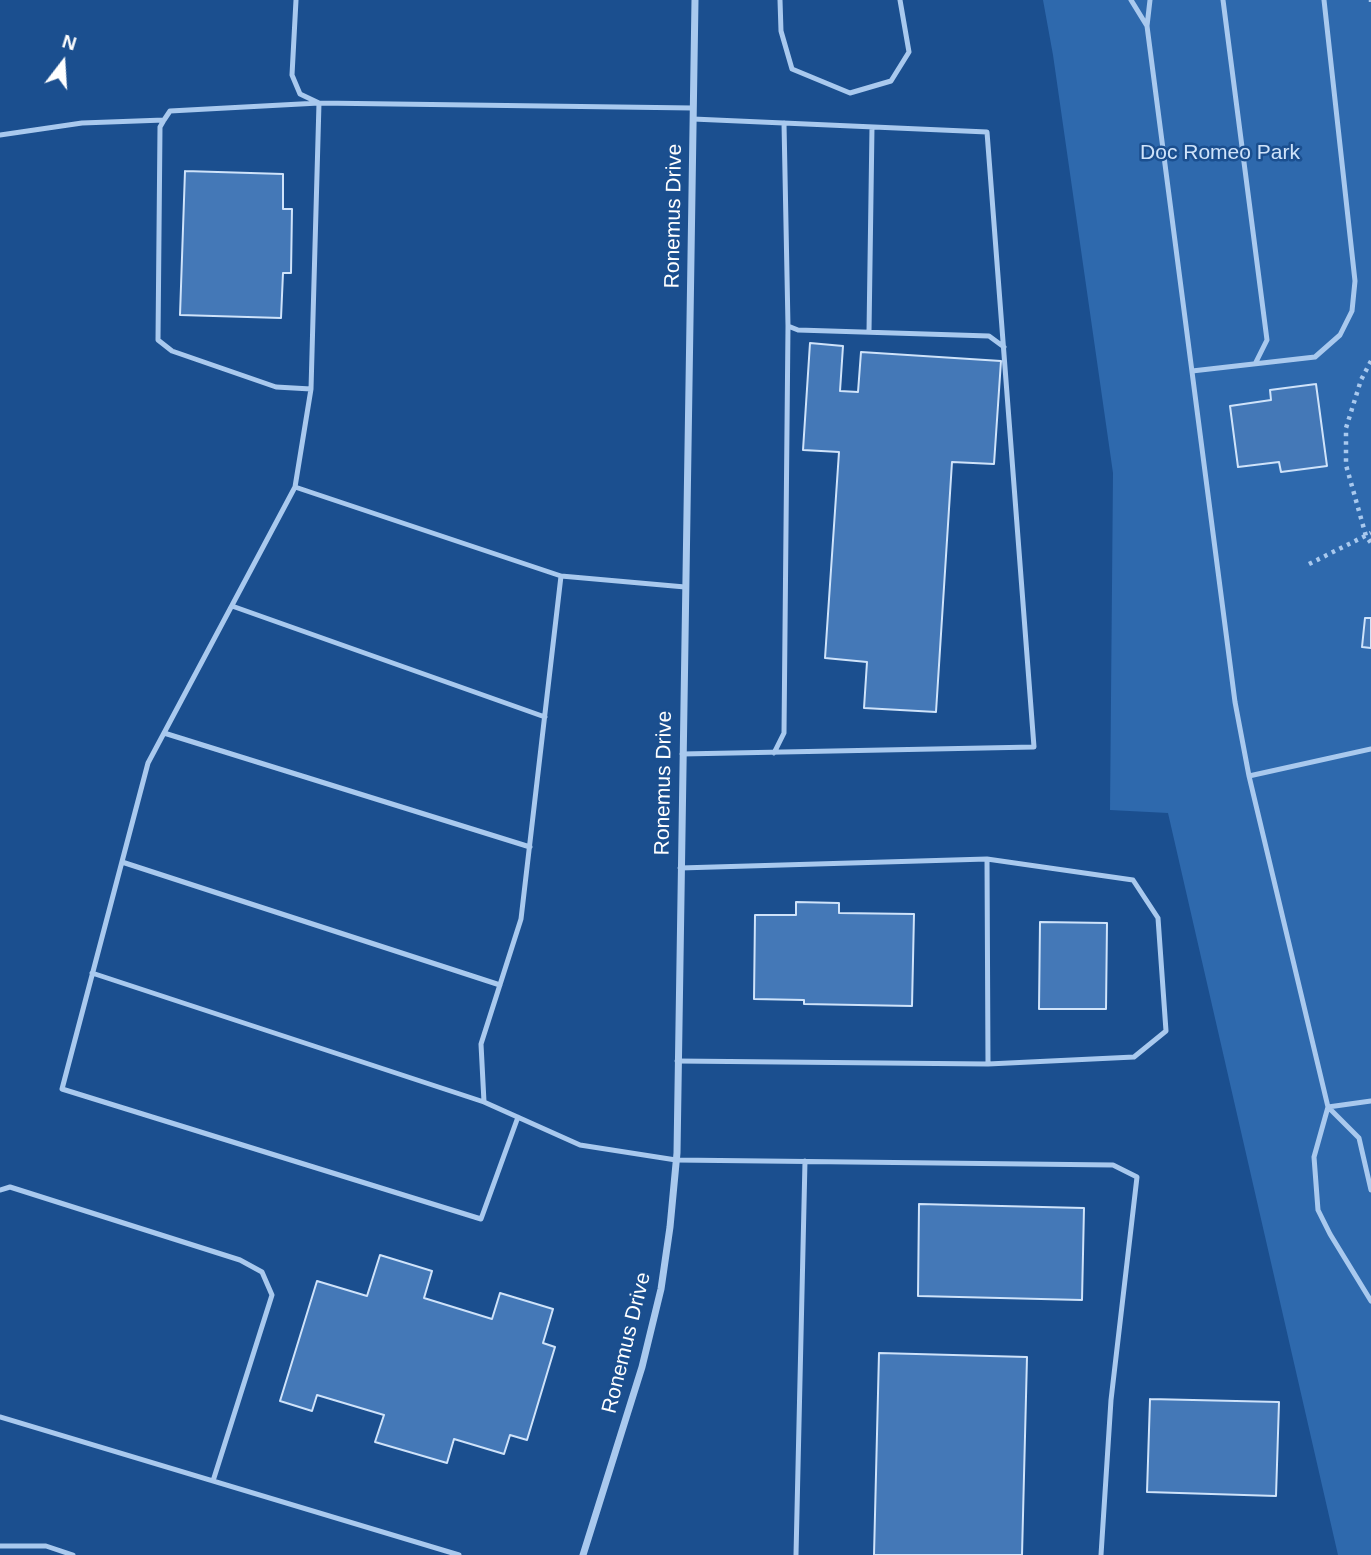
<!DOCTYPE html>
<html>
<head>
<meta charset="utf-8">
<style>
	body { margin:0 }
	#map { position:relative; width:1371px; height:1555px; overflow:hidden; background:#1b4f8f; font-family:Arial,sans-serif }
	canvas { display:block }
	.north { position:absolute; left:28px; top:28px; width:70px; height:70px; -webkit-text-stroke:5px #1b4f8f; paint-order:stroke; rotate:17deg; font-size:19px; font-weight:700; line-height:28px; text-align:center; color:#fff }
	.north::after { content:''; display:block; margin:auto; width:24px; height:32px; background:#fff; clip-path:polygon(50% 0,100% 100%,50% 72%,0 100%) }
</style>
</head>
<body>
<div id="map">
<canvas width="1371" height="1555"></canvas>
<div class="north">N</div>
</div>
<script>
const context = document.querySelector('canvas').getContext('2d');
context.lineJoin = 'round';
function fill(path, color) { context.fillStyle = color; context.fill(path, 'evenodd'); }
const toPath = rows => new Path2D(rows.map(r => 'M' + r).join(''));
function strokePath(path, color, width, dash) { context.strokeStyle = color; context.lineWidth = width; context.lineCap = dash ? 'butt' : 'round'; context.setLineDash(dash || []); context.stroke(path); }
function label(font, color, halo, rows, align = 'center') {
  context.font = font + ' Arial,sans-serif'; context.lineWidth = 5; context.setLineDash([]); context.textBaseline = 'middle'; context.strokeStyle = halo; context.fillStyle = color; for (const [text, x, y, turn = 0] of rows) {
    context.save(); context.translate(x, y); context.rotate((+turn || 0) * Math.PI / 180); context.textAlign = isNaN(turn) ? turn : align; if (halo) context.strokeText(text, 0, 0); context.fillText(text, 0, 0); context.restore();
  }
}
const green = toPath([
	[1043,0,1371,0,1371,1555,1338,1555,1168,813,1110,810,1113,473,1053,55]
]);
const building = toPath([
	[185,171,283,174,283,209,292,209,291,273,283,273,281,318,180,315,185,171],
	[810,343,843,346,840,391,858,392,861,352,1001,361,994,464,952,462,936,712,864,708,867,662,825,658,839,452,803,450,810,343],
	[1316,384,1327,466,1281,472,1279,462,1238,467,1230,406,1271,400,1270,390,1316,384],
	[1365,618,1371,618,1371,648,1362,647,1365,618],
	[796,902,839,903,839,913,914,914,912,1006,804,1004,804,1000,754,999,755,915,796,915,796,902],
	[1040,922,1107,923,1106,1009,1039,1009,1040,922],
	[919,1204,1084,1208,1082,1300,918,1296,919,1204],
	[380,1255,432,1271,424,1298,492,1319,500,1293,553,1309,543,1343,555,1347,527,1440,510,1435,504,1454,454,1439,447,1463,375,1442,384,1415,317,1395,312,1411,280,1401,317,1281,367,1296,380,1255],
	[879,1353,1027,1357,1022,1555,874,1555,879,1353],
	[1150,1399,1279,1402,1276,1496,1147,1492,1150,1399]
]);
const path = toPath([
	[1371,0,1371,2],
	[1371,361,1361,380,1346,428,1346,465,1366,536,1371,543],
	[1309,564,1371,533]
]);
const lane = toPath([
	[296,0,292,75,300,94,319,103,693,108],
	[780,0,781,31,792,69,850,93,891,81,909,52,900,0],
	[1131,0,1147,26],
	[1150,0,1147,26,1235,702,1249,776,1328,1107,1314,1157,1318,1210,1330,1234,1371,1301],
	[1223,0,1267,340,1255,364],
	[319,103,311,389,276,387,172,351,158,340,160,127,164,120,170,111,319,103],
	[784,123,788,326,798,330,989,336,1004,347],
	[0,135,82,123,164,120],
	[869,332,872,127],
	[1192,371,1315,357,1340,335,1352,311,1355,281,1324,0],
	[311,389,295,487,561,576,685,587],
	[295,487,148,763,62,1089,481,1219,518,1117],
	[561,576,521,919,481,1044,484,1102,580,1145,676,1160,1113,1165,1137,1177,1111,1400,1101,1555],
	[232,606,545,717],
	[164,733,530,847],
	[774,753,784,733,788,326],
	[682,754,1034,747,987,132,693,119],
	[1249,776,1371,749],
	[987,859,988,1064],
	[122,862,500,985],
	[92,973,484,1102],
	[677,1061,988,1064,1134,1057,1166,1031,1158,918,1133,880,987,859,680,868],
	[1328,1107,1359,1138,1371,1190],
	[1328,1107,1371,1101],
	[0,1190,10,1187,240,1260,262,1272,272,1295,213,1481],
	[0,1417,459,1555],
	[0,1546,46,1546,73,1555],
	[796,1555,805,1161]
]);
const street = toPath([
	[583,1555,642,1367,661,1289,670,1227,677,1153,695,0]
]);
const parkNames = [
	["Doc Romeo Park",1220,153]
];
const streetNames = [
	["Ronemus Drive",674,216,-89],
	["Ronemus Drive",664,783,-89],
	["Ronemus Drive",627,1343,-76]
];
fill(green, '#2e69ad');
fill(building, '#4478b7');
strokePath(building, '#cfe3fa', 2);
strokePath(path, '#a9c9ee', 4.5, [3.5, 5]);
strokePath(lane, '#a9c9ee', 5);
strokePath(street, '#a9c9ee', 7);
label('21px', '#cfe3fa', '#1b4f8f', parkNames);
label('21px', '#fff', '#1b4f8f', streetNames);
</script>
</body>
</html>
